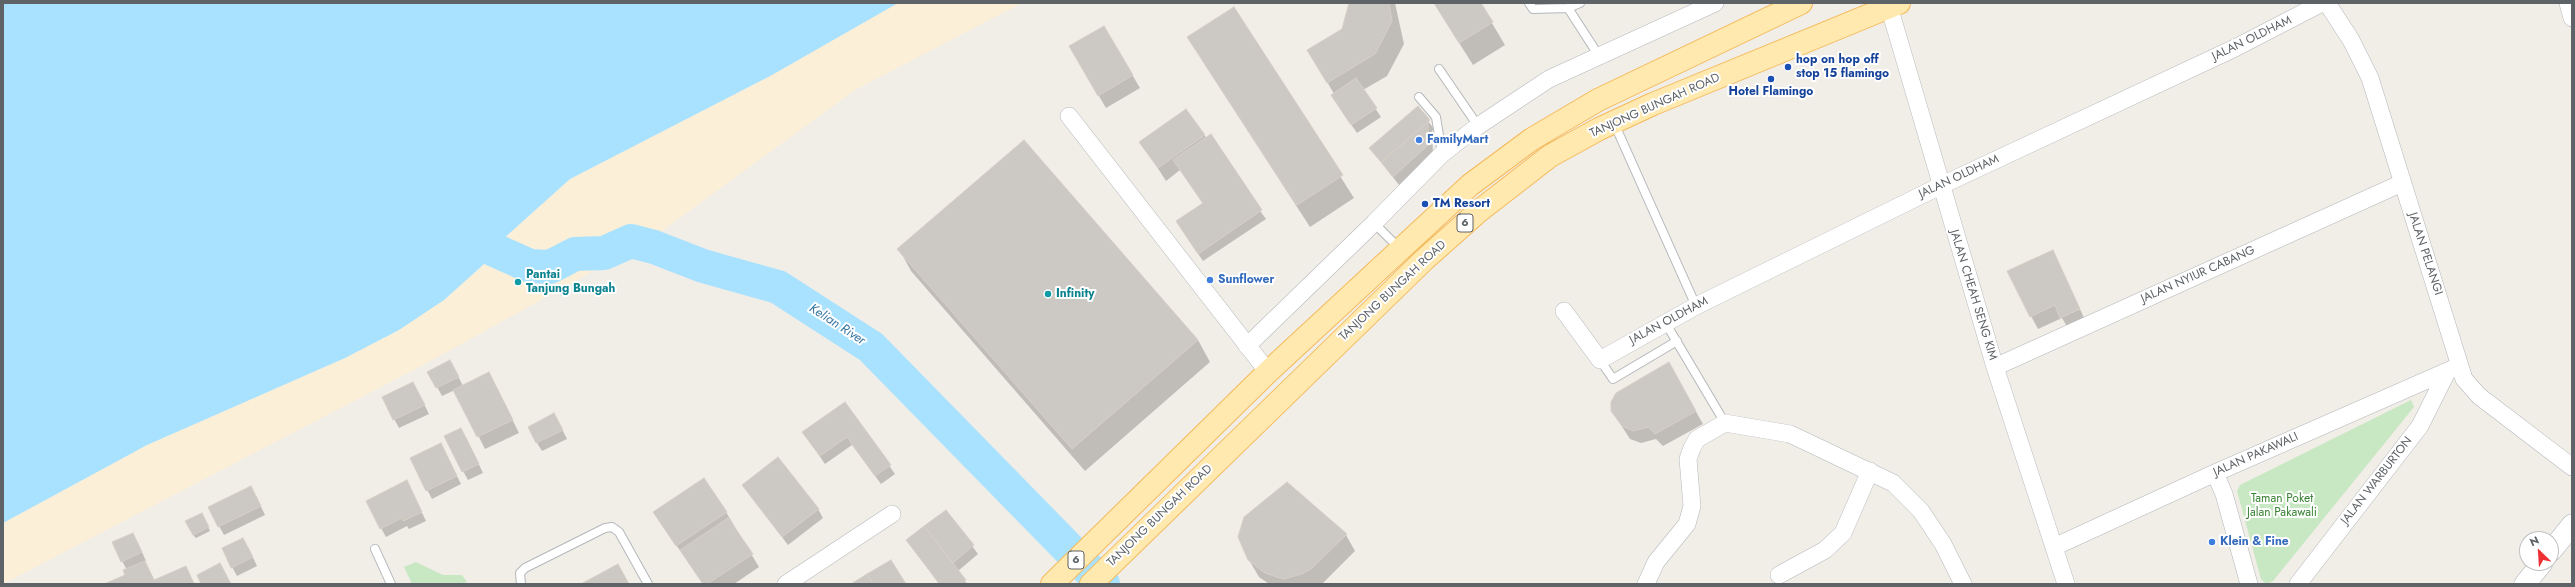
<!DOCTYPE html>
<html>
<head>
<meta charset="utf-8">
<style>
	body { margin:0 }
	#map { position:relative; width:2575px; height:587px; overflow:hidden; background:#f1ede7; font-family:Jost,sans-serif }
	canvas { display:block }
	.frame { position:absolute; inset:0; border:4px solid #5e6367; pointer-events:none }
	.north { position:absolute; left:2519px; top:531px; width:40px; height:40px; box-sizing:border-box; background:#fff; border:1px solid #bfc1c2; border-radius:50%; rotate:335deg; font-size:11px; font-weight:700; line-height:16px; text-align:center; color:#5e6367 }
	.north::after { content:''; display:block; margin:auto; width:14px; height:18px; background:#ee3035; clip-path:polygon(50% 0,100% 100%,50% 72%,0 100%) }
</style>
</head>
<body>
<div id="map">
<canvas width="2575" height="587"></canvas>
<div class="frame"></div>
<div class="north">N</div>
</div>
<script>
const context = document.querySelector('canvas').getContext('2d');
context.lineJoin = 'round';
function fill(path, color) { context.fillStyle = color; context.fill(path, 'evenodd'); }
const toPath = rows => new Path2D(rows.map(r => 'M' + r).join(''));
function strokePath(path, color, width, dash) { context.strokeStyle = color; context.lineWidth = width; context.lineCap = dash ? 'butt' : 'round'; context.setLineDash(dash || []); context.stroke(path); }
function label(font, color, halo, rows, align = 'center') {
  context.font = font + ' Jost,sans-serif'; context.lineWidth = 4; context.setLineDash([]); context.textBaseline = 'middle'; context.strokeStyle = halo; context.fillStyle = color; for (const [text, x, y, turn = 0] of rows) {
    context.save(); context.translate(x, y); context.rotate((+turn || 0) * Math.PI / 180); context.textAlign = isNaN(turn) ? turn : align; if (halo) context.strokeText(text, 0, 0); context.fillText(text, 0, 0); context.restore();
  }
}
const green = toPath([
	[2411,400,2414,407,2273,581,2266,584,2261,579,2237,491,2240,485],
	[416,562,443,575,462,575,467,582,461,584,412,584,404,567]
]);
const sand = toPath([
	[898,3,1022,3,855,90,651,239,427,363,3,584,3,523,147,445,345,358,399,330,444,300,483,265,492,249,570,179,772,75]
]);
const water = toPath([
	[3,3,898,3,772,75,570,179,492,249,483,265,444,300,399,330,345,358,147,445,3,523]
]);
const shadow = toPath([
	[1350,3,1395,3,1404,44,1387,76,1363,90,1381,117,1357,133,1337,104,1334,94,1309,50,1343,30],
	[1434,3,1480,3,1505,45,1473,65],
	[1233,8,1354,198,1310,227,1201,59],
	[1104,27,1140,88,1106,108,1070,47],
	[1418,108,1434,129,1432,131,1433,154,1399,185,1370,148],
	[1186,110,1266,219,1203,261,1182,230,1203,204,1180,170,1166,181,1141,142],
	[1024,141,1198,340,1210,362,1085,471,911,271,899,249],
	[2053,251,2086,322,2069,330,2062,318,2038,329,2031,316],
	[1669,364,1703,424,1663,446,1656,439,1641,443,1630,439,1612,411],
	[455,370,463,386,489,373,519,433,485,449,455,390,442,396,429,372],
	[418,392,429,414,399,428,383,398],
	[845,403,895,474,881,484,852,445,825,464,809,441],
	[559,423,567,439,542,451,537,443],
	[466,437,483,473,468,480,463,471],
	[445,452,461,484,432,499,411,459],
	[743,485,818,509,823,518,788,545],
	[411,490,426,521,409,529,407,526,386,537,381,528],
	[256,496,265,515,224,535,219,526],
	[946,511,978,554,958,571,967,584,939,584,907,541],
	[726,512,759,567,734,584,703,584,659,520],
	[204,518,210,531,196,538,193,535],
	[1346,535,1355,551,1322,584,1269,584,1259,577,1249,560],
	[138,543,146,561,144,562,155,581,185,567,195,584,107,584,126,575,127,570,122,561],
	[248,547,257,566,237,576,232,567]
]);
const river = toPath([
	[492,249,530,266,550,267,575,254,604,253,631,241,654,247,703,266,778,287,871,347,1103,584]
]);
const building = toPath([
	[1349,3,1389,3,1392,21,1375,54,1327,83,1307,50,1342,29,1349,3],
	[1434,3,1481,3,1493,22,1459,43,1434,3],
	[1234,7,1343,175,1297,205,1187,37,1234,7],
	[1104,26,1133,75,1098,96,1069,46,1104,26],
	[1356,78,1377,108,1351,125,1331,95,1356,78],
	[1418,106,1430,120,1381,162,1369,148,1418,106],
	[1186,109,1205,135,1158,168,1139,142,1186,109],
	[1428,122,1428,145,1393,177,1381,162,1428,122],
	[1211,134,1262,210,1198,254,1176,221,1203,203,1173,160,1211,134],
	[1024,140,1198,340,1072,449,897,249,1024,140],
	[2053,250,2080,309,2060,318,2055,305,2030,317,2007,271,2053,250],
	[450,360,459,377,436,388,427,372,450,360],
	[1669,362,1696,411,1655,434,1648,427,1633,431,1622,426,1611,411,1611,402,1616,393,1669,362],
	[489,372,513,420,477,437,453,390,489,372],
	[413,382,425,405,393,420,382,397,413,382],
	[845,402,891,465,875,476,847,437,820,456,802,432,845,402],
	[554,413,563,430,536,443,528,427,554,413],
	[461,428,479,464,462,472,444,436,461,428],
	[441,443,457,476,426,491,410,458,441,443],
	[778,457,819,509,782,537,742,485,778,457],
	[704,478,727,512,676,546,653,512,704,478],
	[407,480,422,512,403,521,402,518,380,529,366,501,407,480],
	[1287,482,1347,534,1311,569,1302,574,1283,579,1265,573,1248,560,1238,537,1244,517,1287,482],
	[251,486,261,506,218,527,208,507,251,486],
	[946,510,974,545,953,563,924,526,946,510],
	[202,513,209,527,193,535,185,521,202,513],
	[728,518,753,554,707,584,703,584,680,550,728,518],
	[924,526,966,580,961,584,940,584,906,540,924,526],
	[133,533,142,552,121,562,112,542,133,533],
	[243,538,253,557,231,568,222,548,243,538],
	[891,560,906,584,873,584,867,574,891,560],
	[145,561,154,580,186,566,194,584,104,584,125,575,123,570,145,561],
	[220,563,231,584,201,584,197,575,220,563],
	[618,564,629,584,581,584,618,564],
	[867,574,873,584,851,584,867,574]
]);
const service = toPath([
	[1529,3,1533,9,1568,8,1599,56],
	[1568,8,1580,3],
	[1439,69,1478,126],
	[1419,97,1436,117,1442,154],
	[1614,123,1696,306],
	[1374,223,1399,248],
	[1665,322,1725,423],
	[1600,360,1613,379,1677,341],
	[375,549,391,584],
	[521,584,520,573,525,568,605,528,612,527,619,532,648,584]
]);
const minor = toPath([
	[1888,3,1995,367,2066,584],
	[2327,3,2351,40,2370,78,2464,379,2479,396,2572,467],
	[2568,3,2572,18],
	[1069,116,1268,372],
	[1564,311,1600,360,1696,306,1940,186,2235,48,2322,3],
	[1247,346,1374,223,1442,154,1478,126,1549,79,1715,3],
	[1995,367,2402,183],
	[2215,473,2224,494,2249,584],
	[2054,547,2215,473,2459,366],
	[1779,575,1825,550,1843,533,1870,471],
	[786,584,892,514],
	[1646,584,1656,562,1687,524,1692,506,1688,459,1692,448,1697,439,1725,423,1790,434,1893,483,1921,511,1943,544,1963,584],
	[2298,584,2420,426,2447,372]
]);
const tertiary = toPath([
	[2551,551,2572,525],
	[2525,584,2542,563]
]);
const primary = toPath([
	[1052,584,1268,372,1470,185,1532,139,1598,100,1801,3],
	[1091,584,1425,259,1479,211,1550,156,1599,129,1653,104,1899,3]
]);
const markers = [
	[1788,67,4,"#1a4fb4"],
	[1771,79,4,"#1a4fb4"],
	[1419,140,4,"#3f7fe0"],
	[1425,204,4,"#1a4fb4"],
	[1210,280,4,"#3f7fe0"],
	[518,282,4,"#0f9aa8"],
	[1048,294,4,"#0f9aa8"],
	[2212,542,4,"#3f7fe0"]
];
const shields = [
	[1465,223,16],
	[1076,560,16]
];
const shieldNames = [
	["6",1465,223],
	["6",1076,560]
];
const streetNames = [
	["JALAN OLDHAM",2252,39,-26],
	["TANJONG BUNGAH ROAD",1655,106,-24],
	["JALAN OLDHAM",1959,177,-25],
	["JALAN PELANGI",2425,254,72],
	["JALAN NYIUR CABANG",2198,275,-24],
	["TANJONG BUNGAH ROAD",1393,291,-43],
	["JALAN CHEAH SENG KIM",1973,295,73],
	["JALAN OLDHAM",1669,321,-28],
	["JALAN PAKAWALI",2256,455,-24],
	["JALAN WARBURTON",2377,481,-52],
	["TANJONG BUNGAH ROAD",1160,516,-44]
];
const transitNames = [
	["hop on hop off",1796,60],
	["stop 15 flamingo",1796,74],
	["Hotel Flamingo",1771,92,"center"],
	["TM Resort",1433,204]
];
const shopNames = [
	["FamilyMart",1427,140],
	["Sunflower",1218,280],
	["Klein & Fine",2220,542]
];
const cultureNames = [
	["Pantai",526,275],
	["Tanjung Bungah",526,289],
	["Infinity",1056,294]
];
const parkNames = [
	["Taman Poket",2282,499],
	["Jalan Pakawali",2282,513]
];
const waterNames = [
	["Kelian River",837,325,33]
];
fill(green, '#c7e8c3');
fill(sand, '#fcefd7');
fill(water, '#a9e2ff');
fill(shadow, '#0003');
strokePath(river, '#a9e2ff', 34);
fill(building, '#ccc8c3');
strokePath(building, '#d6cfc5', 1);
strokePath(service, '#b4b8bb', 10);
strokePath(minor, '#b4b8bb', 18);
strokePath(tertiary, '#b4b8bb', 22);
strokePath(primary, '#f5ba5c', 24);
strokePath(service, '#fff', 8);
strokePath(minor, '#fff', 17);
strokePath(tertiary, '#fff', 21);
strokePath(primary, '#ffe9ae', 22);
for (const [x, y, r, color] of markers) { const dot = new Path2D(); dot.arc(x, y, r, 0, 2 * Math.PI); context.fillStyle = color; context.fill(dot); strokePath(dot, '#fff', 1.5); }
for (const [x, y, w] of shields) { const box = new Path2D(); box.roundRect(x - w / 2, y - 9, w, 18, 3); context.fillStyle = '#fff'; context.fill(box); strokePath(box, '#5e6367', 1); }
label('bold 11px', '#5e6367', null, shieldNames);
label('12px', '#5e6367', '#fff', streetNames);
label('bold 12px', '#164399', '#fff', transitNames, 'left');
label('bold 12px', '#366cbe', '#fff', shopNames, 'left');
label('bold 12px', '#0d838f', '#fff', cultureNames, 'left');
label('12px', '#378232', '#fff', parkNames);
label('italic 13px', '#3b78a3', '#fff', waterNames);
</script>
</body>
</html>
